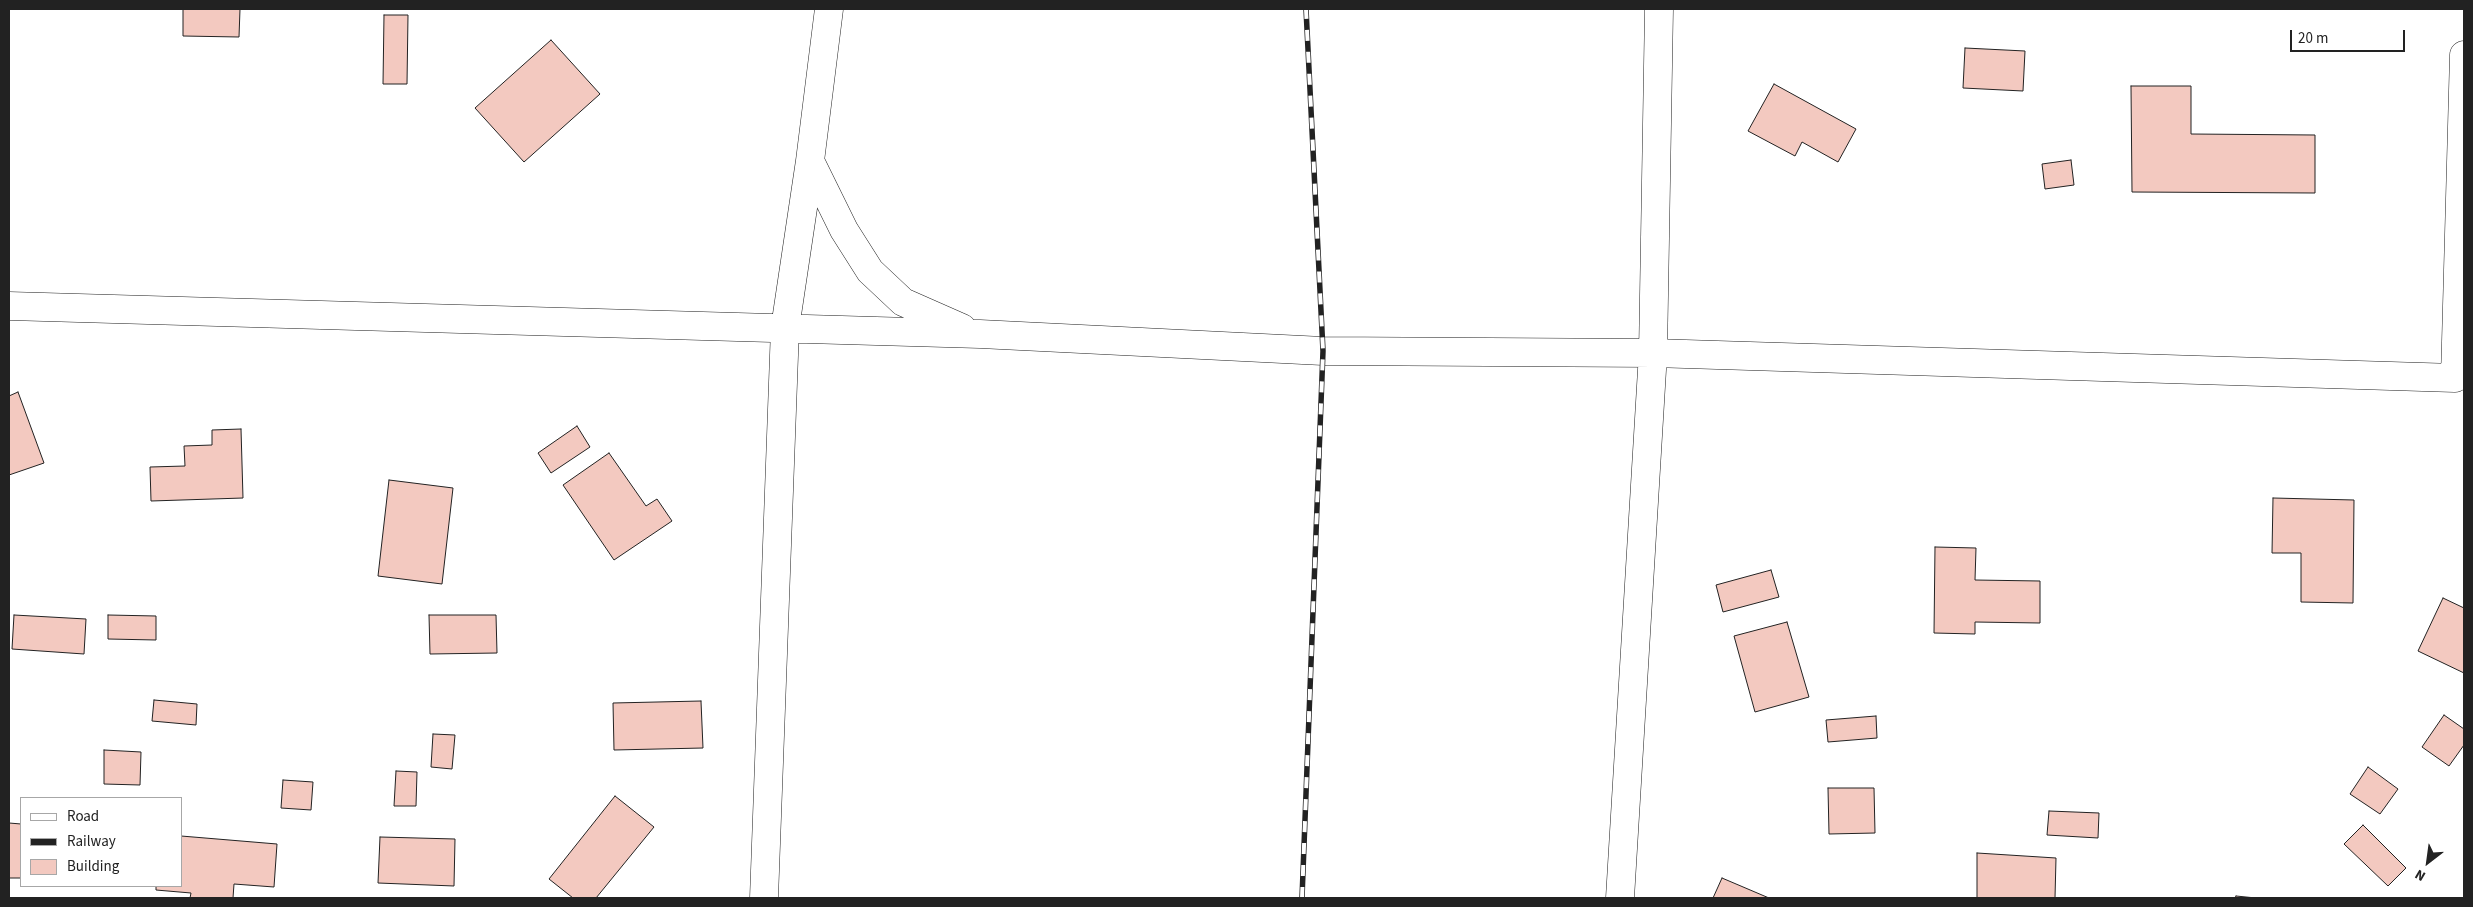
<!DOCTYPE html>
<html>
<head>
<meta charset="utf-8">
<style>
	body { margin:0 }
	#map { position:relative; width:2473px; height:907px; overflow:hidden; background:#fff; font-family:"Source Sans 3",sans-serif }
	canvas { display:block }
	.frame { position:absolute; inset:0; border:10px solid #222; pointer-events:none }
	.legend { position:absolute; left:20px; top:797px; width:162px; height:90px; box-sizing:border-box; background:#fff; border:1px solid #a7a7a7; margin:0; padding:6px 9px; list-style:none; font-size:15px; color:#222 }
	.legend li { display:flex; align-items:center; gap:10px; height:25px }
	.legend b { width:25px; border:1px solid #a7a7a7 }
	.north { position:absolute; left:2403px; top:837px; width:50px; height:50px; -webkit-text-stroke:4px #fff; paint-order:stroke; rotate:210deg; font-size:14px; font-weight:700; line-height:20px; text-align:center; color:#222 }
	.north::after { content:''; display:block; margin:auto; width:18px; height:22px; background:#222; clip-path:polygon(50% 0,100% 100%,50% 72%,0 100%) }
	.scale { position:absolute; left:2290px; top:30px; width:115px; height:22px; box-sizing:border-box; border:2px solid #222; border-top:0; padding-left:6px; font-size:15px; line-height:18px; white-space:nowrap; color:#222; -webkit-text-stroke:4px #fff; paint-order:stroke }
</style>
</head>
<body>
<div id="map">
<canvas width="2473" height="907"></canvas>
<div class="frame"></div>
<ul class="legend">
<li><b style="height:6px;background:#fff"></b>Road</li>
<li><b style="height:6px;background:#222"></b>Railway</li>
<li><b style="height:14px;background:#f3c9c0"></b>Building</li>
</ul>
<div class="north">N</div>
<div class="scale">20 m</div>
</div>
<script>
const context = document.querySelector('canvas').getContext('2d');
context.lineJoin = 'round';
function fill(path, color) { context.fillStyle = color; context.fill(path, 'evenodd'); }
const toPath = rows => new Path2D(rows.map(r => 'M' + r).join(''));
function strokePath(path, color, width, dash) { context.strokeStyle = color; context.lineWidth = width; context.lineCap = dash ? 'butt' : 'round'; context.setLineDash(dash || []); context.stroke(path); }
const building = toPath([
	[183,9,240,9,239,37,183,36,183,9],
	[384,15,408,15,407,84,383,84,384,15],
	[551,40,600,94,524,162,475,108,551,40],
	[1965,48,2025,51,2023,91,1963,88,1965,48],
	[1774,84,1856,129,1838,162,1802,142,1795,156,1748,131,1774,84],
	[2131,86,2191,86,2191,134,2315,135,2315,193,2132,192,2131,86],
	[2071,160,2074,185,2045,189,2042,164,2071,160],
	[18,392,44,463,9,475,9,396,18,392],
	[577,426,590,447,551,473,538,453,577,426],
	[241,429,243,498,151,501,150,467,185,466,184,446,212,445,212,430,241,429],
	[609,453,646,506,657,499,672,521,614,560,563,485,609,453],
	[389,480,453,488,442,584,378,576,389,480],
	[2273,498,2354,500,2353,603,2301,602,2301,553,2272,553,2273,498],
	[1935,547,1976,548,1975,580,2040,581,2040,623,1975,622,1975,634,1934,633,1935,547],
	[1771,570,1779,597,1723,612,1716,585,1771,570],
	[2443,598,2464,608,2464,673,2418,651,2443,598],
	[14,615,86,619,84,654,12,649,14,615],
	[108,615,156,616,156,640,108,639,108,615],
	[429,615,496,615,497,653,430,654,429,615],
	[1787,622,1809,697,1755,712,1734,636,1787,622],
	[154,700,197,704,196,725,152,721,154,700],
	[701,701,703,748,614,750,613,703,701,701],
	[2444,715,2464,729,2464,745,2449,766,2422,747,2444,715],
	[1876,716,1877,738,1828,742,1826,720,1876,716],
	[433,734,455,735,452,769,431,767,433,734],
	[104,750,141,752,140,785,104,784,104,750],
	[2368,767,2398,789,2380,814,2350,794,2368,767],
	[396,771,417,772,416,806,394,806,396,771],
	[283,780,313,782,311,810,281,808,283,780],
	[1828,788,1874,788,1875,833,1829,834,1828,788],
	[615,796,654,827,596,898,573,898,549,879,615,796],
	[2049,811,2099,813,2098,838,2047,835,2049,811],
	[9,823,21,824,21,878,9,878,9,823],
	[2363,825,2406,868,2388,886,2344,844,2363,825],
	[181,836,277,844,274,887,234,884,233,898,190,898,191,893,156,890,156,886,181,886,181,836],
	[380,837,455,839,454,886,378,883,380,837],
	[1977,853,2056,858,2055,898,1977,898,1977,853],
	[1722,878,1769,898,1713,898,1722,878],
	[2236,896,2256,898,2235,898,2236,896]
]);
const street = toPath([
	[810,161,844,230,870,271,903,302,962,328],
	[9,306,980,334,1323,351,1653,353,2455,378],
	[2455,378,2464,55],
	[764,898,785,328,810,161,829,9],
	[1620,898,1653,353,1659,9]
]);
const rail = toPath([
	[1302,898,1323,351,1306,9]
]);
fill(building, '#f3c9c0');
strokePath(building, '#222', 1);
strokePath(street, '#222', 29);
strokePath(street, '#fff', 28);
strokePath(rail, '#222', 5.5);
strokePath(rail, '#fff', 4, [11]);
</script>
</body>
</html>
